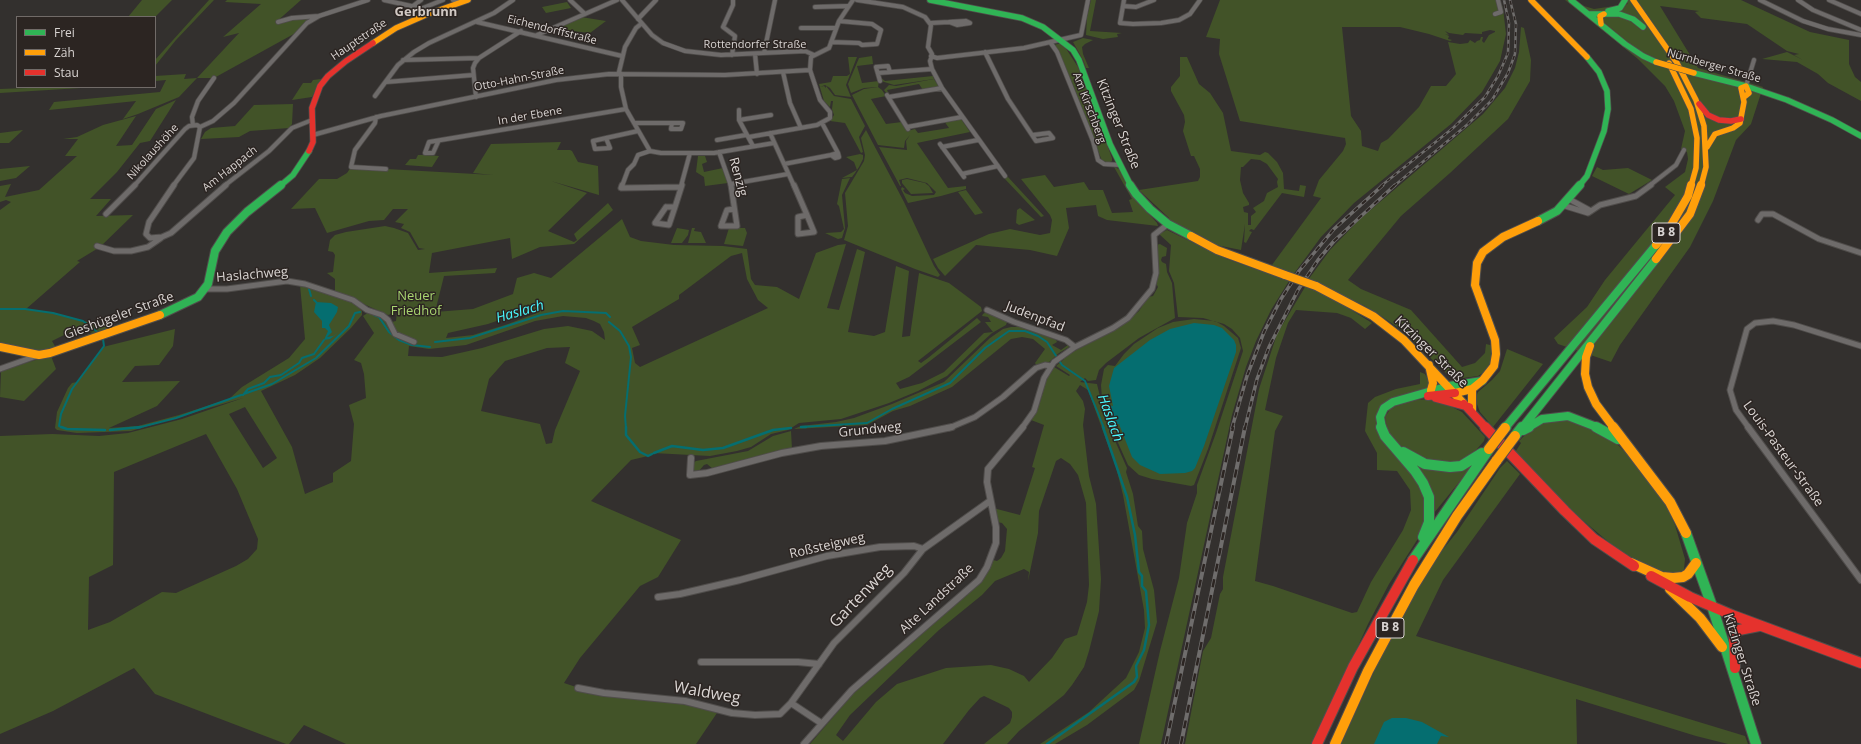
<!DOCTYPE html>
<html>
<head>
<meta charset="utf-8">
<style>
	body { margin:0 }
	#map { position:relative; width:1861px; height:744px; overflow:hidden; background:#33302e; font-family:"Open Sans",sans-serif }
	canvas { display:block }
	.legend { position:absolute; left:16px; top:16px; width:140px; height:72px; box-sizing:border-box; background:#2c2522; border:1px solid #716b68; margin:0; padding:5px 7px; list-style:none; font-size:12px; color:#d9d4d2 }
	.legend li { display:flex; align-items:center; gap:8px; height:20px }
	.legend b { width:20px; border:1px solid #716b68 }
</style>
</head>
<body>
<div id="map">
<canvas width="1861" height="744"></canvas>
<ul class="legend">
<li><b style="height:5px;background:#30b455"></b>Frei</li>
<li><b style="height:5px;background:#ff9f0a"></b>Zäh</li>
<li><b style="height:5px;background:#e5322d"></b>Stau</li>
</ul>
</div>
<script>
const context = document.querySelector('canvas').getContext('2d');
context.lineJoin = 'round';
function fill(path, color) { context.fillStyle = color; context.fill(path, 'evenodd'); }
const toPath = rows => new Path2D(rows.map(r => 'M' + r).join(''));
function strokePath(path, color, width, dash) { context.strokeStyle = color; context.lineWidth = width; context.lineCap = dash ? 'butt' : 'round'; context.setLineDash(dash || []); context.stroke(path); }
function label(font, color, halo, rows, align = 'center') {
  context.font = font + ' "Open Sans",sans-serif'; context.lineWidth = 3; context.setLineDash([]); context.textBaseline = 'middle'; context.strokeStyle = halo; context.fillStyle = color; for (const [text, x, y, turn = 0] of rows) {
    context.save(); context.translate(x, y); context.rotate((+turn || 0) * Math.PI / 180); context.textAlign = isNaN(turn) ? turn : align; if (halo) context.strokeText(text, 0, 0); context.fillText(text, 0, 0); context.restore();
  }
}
const green = toPath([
	[142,0,172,0,155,17,128,17],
	[209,0,214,0,176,40,155,66,155,60],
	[227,0,301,0,275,23,292,18,319,16,301,30,214,78,197,78,179,97,138,114,123,119,136,101,49,110,54,102,160,92,166,80,155,81,155,76,186,74,184,79,197,78,239,33,223,37,261,4,225,2],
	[1091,0,1096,0,1090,31,1122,33,1117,34,1118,37,1103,39,1086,35,1087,17],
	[1220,0,1500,0,1503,8,1506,34,1500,61,1482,92,1451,124,1354,203,1321,237,1293,275,1269,269,1321,198,1313,196,1319,180,1343,151,1346,144,1345,138,1240,121,1219,54,1220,39,1206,37],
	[1342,27,1400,27,1429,34,1450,41,1452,40,1448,39,1449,36,1445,34,1449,35,1445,31,1449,33,1463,35,1465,33,1482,34,1482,32,1490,30,1495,31,1495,32,1489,35,1484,43,1482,41,1483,37,1481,37,1480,40,1477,41,1475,43,1470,40,1468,43,1460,44,1448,42,1456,74,1446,86,1431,86,1419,107,1388,139,1381,143,1378,151,1362,146,1361,131,1351,116],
	[1565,0,1576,0,1584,6,1594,9,1628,4,1622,0,1741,0,1810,32,1849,40,1849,64,1855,77,1861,82,1861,101,1828,83,1818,74,1797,62,1762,59,1787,52,1803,60,1794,55,1799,54,1787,51,1747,24,1701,18,1695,12,1699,11,1660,6,1698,68,1763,87,1751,124,1736,140,1713,201,1690,247,1620,345,1611,362,1558,344,1554,338,1587,307,1605,280,1675,195,1665,187,1685,172,1688,159,1687,152,1681,149,1685,131,1674,101,1665,86,1638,59],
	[567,2,571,8,546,13,542,7],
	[581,17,606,21,590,33,555,29],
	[1521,27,1524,28,1531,60,1530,81,1508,119,1450,173,1401,216,1348,280,1361,289,1411,310,1462,367,1475,363,1485,353,1486,344,1494,346,1491,365,1486,371,1478,376,1456,379,1450,377,1403,331,1384,318,1365,306,1308,280,1330,250,1360,219,1483,114,1505,88,1515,68,1519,52],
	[1083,38,1093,40,1085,44,1082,47,1083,54,1089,68,1086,68,1083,60,1073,42],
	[1058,44,1063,44,1078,67,1112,158,1112,161,1109,163,1102,161,1075,90,1054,45],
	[872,56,873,64,857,66,862,83,879,81,878,87,864,88,851,93,848,84,859,58],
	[848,57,857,57,846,85,851,97,835,95,830,88,825,85,820,87,824,86,826,88,826,86,834,96,851,99,865,126,859,137,863,152,861,153,845,123,830,121,834,115,832,109,833,101,831,101,830,107,824,101,819,84,831,82,833,76,847,76,850,74],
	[1180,57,1187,57,1199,84,1210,93,1223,113,1231,151,1260,155,1265,152,1268,153,1277,162,1283,173,1284,189,1299,191,1300,185,1306,186,1304,197,1282,193,1254,230,1251,229,1249,231,1252,232,1246,243,1244,242,1245,224,1241,250,1216,245,1194,232,1180,226,1178,227,1167,218,1169,218,1139,190,1198,181,1200,177,1200,169,1194,156,1191,156,1183,131,1185,122,1184,115,1171,91,1171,87,1180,76],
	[1251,159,1260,160,1267,164,1278,179,1277,182,1278,187,1267,193,1264,201,1253,208,1256,212,1251,216,1251,225,1248,225,1248,213,1244,212,1243,207,1249,205,1249,203,1243,193,1240,180,1241,167,1243,167],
	[879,76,885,81,933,76,934,79,894,85,881,81],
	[321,79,312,97,292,100,303,83,311,83,313,80],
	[934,79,939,87,923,90,919,84,887,90,889,94,887,94,884,90,889,85,896,86],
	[54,87,97,87,0,93,0,89],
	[878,87,882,90,886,96,871,99,886,124,902,122,907,131,915,129,918,133,949,128,944,121,961,119,970,132,917,143,948,188,966,186,966,189,941,196,908,203,901,189,902,187,905,189,903,190,905,193,912,196,934,195,936,192,927,183,907,178,899,180,901,186,900,186,879,147,907,150,906,141,910,135,905,141,904,148,878,145,852,95,864,89],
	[176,100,150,141,140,143,117,172,90,199,111,199,96,216,133,215,100,247,77,261,80,262,26,309,53,313,115,329,62,347,42,351,0,343,0,210,11,202,6,200,0,202,0,186,11,184,5,197,39,190,77,156,65,156,78,139,63,139,77,137,103,125,136,116,116,146,132,145,156,109],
	[82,326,92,333,56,348,52,341],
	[293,104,292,124,289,128,250,131,239,137,201,139,205,132,211,128,235,126,254,105],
	[23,130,9,143,0,143,0,133],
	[866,130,904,202,934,266,940,275,938,277,915,269,844,240,848,226,845,193,864,161,865,155,861,138],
	[561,142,557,150,570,150,572,151,578,162,598,166,599,195,551,181,587,193,548,231,574,242,577,240,574,234,608,203,613,210,574,244,540,247,512,259,510,238,432,253,429,273,497,268,495,273,444,276,435,312,473,309,513,294,517,278,534,273,551,278,622,219,630,237,641,241,674,245,723,246,747,249,751,279,755,285,777,287,799,299,816,253,838,245,846,244,827,308,839,310,857,249,865,252,848,332,874,336,885,332,896,266,909,271,902,337,910,336,919,273,949,283,981,307,982,311,918,361,921,363,928,358,977,318,981,322,909,377,896,383,900,389,922,383,944,372,984,333,993,332,985,322,991,322,988,317,982,316,983,314,986,312,1007,322,1006,325,992,333,981,343,947,376,918,391,889,403,841,419,799,423,788,430,771,434,751,447,737,451,710,456,653,453,648,456,631,460,591,501,681,540,658,577,640,586,580,658,564,683,579,688,684,701,719,710,696,744,346,744,304,725,289,744,286,744,155,694,134,668,53,711,0,734,0,436,52,434,99,436,128,433,182,419,243,398,131,431,77,433,57,430,55,428,57,412,68,388,72,383,77,382,103,347,175,329,173,346,159,365,135,366,122,382,180,381,157,406,109,428,138,426,179,415,229,399,242,387,289,358,305,339,300,285,354,302,362,311,362,315,351,328,320,358,295,375,261,391,292,447,305,494,333,482,333,473,351,461,354,424,349,405,366,398,364,374,361,363,354,360,374,333,363,316,369,312,379,315,385,319,391,330,401,335,396,331,392,322,396,321,397,312,388,315,335,291,335,279,327,273,333,272,335,255,333,252,328,251,330,240,335,235,346,232,385,226,394,228,408,233,418,250,425,249,419,248,410,232,401,228,404,224,395,222,408,209,393,209,384,220,369,221,327,233,315,208,291,209,319,179,337,179,347,173,351,167,493,175,473,173,491,144],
	[742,253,747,279,758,300,768,308,640,367,635,363,632,348,640,345,632,327,679,299,679,295,731,256],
	[530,309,537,313,508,324,473,335,446,338,448,333,488,324],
	[563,316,586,318,594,321,600,324,604,332,605,340,592,331,568,326,544,329,482,348,442,357,408,356,409,346,429,349,466,345,535,321],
	[570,347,565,363,580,371,555,430,552,443,546,444,540,424,481,411,489,379,505,361,547,348],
	[245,407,277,458,263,468,229,414],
	[206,434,237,489,258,539,257,549,248,559,236,566,176,593,162,592,110,622,88,630,89,577,113,565,114,472],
	[860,154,863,155,863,159,859,167,855,173,852,177,842,178,857,170,854,162,846,157],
	[418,155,427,155,439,156,432,167,405,165,410,159,416,159],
	[698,156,705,156,707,162,702,164,704,172,723,168,728,183,705,186,704,177,696,172],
	[30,166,16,178,0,181,0,169],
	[1114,167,1119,169,1136,199,1157,223,1158,226,1107,220,1098,216,1096,205,1066,208,1069,228,1057,256,1030,250,976,245,945,276,938,268,933,259,989,234,1010,229,1040,235,1050,233,1052,220,1050,215,1021,179,1045,175,1054,187,1084,182,1089,190,1103,190,1112,213,1133,212,1129,200,1132,199],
	[1597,167,1603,170,1628,168,1652,180,1629,194,1592,176],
	[1008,177,1044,216,1041,217,1004,178],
	[850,178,842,195,845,228,842,238,838,239,825,233,841,232,844,229,839,206,837,204,842,179],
	[907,179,925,183,929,186,933,193,911,194,902,183,902,180],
	[966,190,974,201,983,213,975,215,958,192],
	[1020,208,1035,220,1019,225,1016,223,1017,210],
	[677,228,689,230,688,235,682,243,671,243],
	[692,228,695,228,694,231,701,232,706,243,688,243],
	[729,228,745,228,747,233,743,246,724,244],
	[1167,230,1227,259,1289,281,1271,310,1256,341,1246,367,1232,415,1161,744,1139,744,1160,651,1179,578,1187,523,1197,493,1197,485,1216,433,1243,351,1240,338,1232,329,1224,324,1203,318,1178,317,1174,283,1169,271,1171,245,1159,234],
	[1160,244,1167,248,1166,256,1162,257,1161,260,1162,262,1166,264,1167,272,1172,283,1175,318,1139,338,1106,363,1099,370,1096,380,1088,381,1085,378,1080,382,1097,384,1102,405,1109,427,1127,468,1126,472,1133,494,1138,526,1142,531,1143,549,1154,590,1157,622,1139,681,1134,690,1087,725,1055,744,1040,744,1089,712,1126,678,1139,652,1145,628,1144,610,1123,495,1116,467,1088,390,1080,385,1076,391,1083,401,1085,409,1083,425,1089,476,1096,504,1101,579,1099,611,1089,651,1084,667,1072,685,1064,695,1019,731,1007,744,984,744,1010,723,1012,717,1012,712,1009,708,984,696,980,698,969,710,943,744,810,744,853,694,969,593,993,560,997,561,1001,558,1005,551,1007,529,1002,523,997,522,993,508,1020,515,1035,468,1032,467,1044,425,1031,420,1040,402,1047,376,1052,368,1054,367,1069,376,1070,375,1056,366,1064,359,1063,357,1119,328,1139,311,1148,297,1153,296,1158,287,1156,283,1156,245],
	[1061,458,1070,464,1078,475,1086,503,1089,585,1087,602,1077,635,1065,639,1052,658,1029,682,1024,676,1009,669,991,665,946,668,897,684,876,702,843,741,836,735,850,715,939,630,982,595,995,581,1024,569,1029,572,1028,581,1038,533,1039,511,1056,461],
	[1305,287,1315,290,1345,306,1372,323,1365,329,1351,318,1337,313,1296,310,1288,323,1276,358,1265,410,1283,416,1275,431,1255,581,1273,586,1352,613,1357,612,1371,582,1403,530,1411,510,1410,490,1397,471,1377,470,1377,453,1365,431,1368,403,1375,397,1396,389,1420,384,1420,372,1425,374,1430,383,1427,388,1402,395,1377,415,1413,472,1428,505,1419,537,1389,584,1368,624,1314,744,1185,744,1203,651,1211,638,1220,594,1223,589,1223,577,1259,389,1277,334],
	[1194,319,1215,321,1224,326,1238,338,1241,348,1208,449,1194,485,1191,486,1152,479,1139,475,1128,465,1110,425,1102,399,1101,385,1104,369,1108,365,1115,366,1124,354,1134,344,1158,328,1173,322],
	[1011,327,1021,327,1056,340,1057,342,1052,345,1061,350,1068,345,1069,347,1059,353,1048,363,1037,366,1035,363,1045,349,1033,339,1022,337,1011,339,952,387,910,406,893,411,867,425,794,429,801,426,836,422,854,418,892,404,944,382,990,338,1003,329],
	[1507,349,1543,364,1493,427,1480,412,1475,399,1478,392,1492,380,1500,371],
	[48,356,51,356,56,369,24,401,0,397,1,371],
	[1433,399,1448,402,1448,405,1462,412,1485,437,1484,441,1470,457,1455,464,1431,463,1398,446,1388,435,1385,417,1392,406,1407,400],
	[1554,417,1578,420,1610,437,1632,459,1665,503,1675,525,1685,559,1684,569,1682,572,1666,575,1634,560,1617,549,1574,513,1514,454,1521,443,1519,441,1537,423],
	[791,431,792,449,713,469,707,464,704,465,698,472,693,470,693,463,696,461,748,451,773,436],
	[1410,458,1425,464,1474,464,1434,513],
	[1507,461,1520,474,1443,580,1416,636,1745,736,1748,744,1728,744,1696,736,1576,699,1577,744,1341,744,1389,639,1428,568,1457,532,1500,468]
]);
const water = toPath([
	[316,302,331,303,338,307,337,312,329,325,332,332,327,337,333,336,336,334,340,331,330,339,324,340,328,331,325,328,322,328,322,321,314,312],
	[1194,323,1214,325,1222,328,1234,340,1236,345,1236,352,1204,446,1195,468,1192,471,1185,473,1160,474,1140,465,1132,457,1119,424,1110,425,1103,404,1113,406,1109,386,1114,368,1150,340,1170,329],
	[1392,718,1406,718,1422,722,1449,737,1441,736,1437,744,1374,744,1384,722]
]);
const streamFar1 = toPath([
	[309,289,311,296],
	[314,300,316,302],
	[0,309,25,309,53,313,83,321,100,334],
	[374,315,379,317,389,332,399,340,412,345,430,347],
	[609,322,620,331,629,346,631,357,625,416,626,428],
	[435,342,470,338,541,315,563,311,606,313,610,317],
	[243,395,248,389,264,383,270,377,281,375,299,363,302,358,314,354,324,340],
	[801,427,867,423,892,409,950,383,985,348,1009,331,1025,331,1038,336,1047,342,1062,365,1085,381,1104,428],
	[64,428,59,426,61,414,72,389,104,346,103,339],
	[137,428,176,418,272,384,316,358,349,326,355,313,360,312]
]);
const stream = toPath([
	[61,427,67,429,105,430],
	[626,427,626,435,640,452,648,456,652,454],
	[801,427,806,427],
	[110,430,141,427],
	[654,453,672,446,703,450,723,448,773,430,791,428],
	[1047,744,1134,682,1137,677,1136,666,1144,650,1149,625,1146,591,1142,586,1142,576,1139,572,1135,535,1127,497,1103,427]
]);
const streetFar2 = toPath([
	[384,0,434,11],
	[453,0,460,3],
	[570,0,585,14],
	[622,0,652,35,663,43,685,51,721,55,805,51,814,55],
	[857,0,903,7,925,17,931,25,928,47,932,54,931,56,937,58,1024,48,1081,35,1088,0],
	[1124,0,1120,23,1133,24,1161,23,1179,20,1190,14,1200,0],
	[1760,0,1803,21,1828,29,1861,35],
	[1798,0,1813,10,1861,30],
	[1829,0,1861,14],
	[413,6,421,0],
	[1123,6,1136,7,1154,0],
	[815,7,848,6],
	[423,8,443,0],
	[1495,14,1501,12,1498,0],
	[638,19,656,0],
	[966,21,970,23,957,25,949,22,966,21],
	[278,22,292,18,319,16,368,0],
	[477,22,622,56],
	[931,23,949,22],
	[641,24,636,28,625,47,619,72,621,74,621,87,626,109,650,151,661,153,714,153,774,143],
	[801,28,836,28],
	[537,35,617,0],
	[831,42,859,43,862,45,877,44,881,30,872,24,839,21],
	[1050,42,1057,52,1093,141,1098,160,1104,164,1120,165],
	[985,52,1008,99,1036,141,1053,138,1049,133,1033,135],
	[764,53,775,0],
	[755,54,757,74],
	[732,55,735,36,723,27,733,5,733,0],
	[932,56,930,61,932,69,942,88,1005,176],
	[403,60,479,58],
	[810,70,811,57,829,48,839,21,853,0],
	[783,72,790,103,801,128],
	[878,73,932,69],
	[880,81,876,67,888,66,890,72],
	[386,82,473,75],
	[1746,86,1754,60],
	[887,95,908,129],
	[375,96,398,65,414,52,429,43,494,13,513,0],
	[476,97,473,68,475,63,479,58,521,31],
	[889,97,942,88],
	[739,110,739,120,753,146],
	[376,117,375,123,355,150,351,167,386,169],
	[739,120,771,115],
	[634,123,672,123],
	[672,123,683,123,681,129,671,129,672,123],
	[822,123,838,153],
	[193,125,192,117,198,101,214,78],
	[200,127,213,121,234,103,307,23,319,16],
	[907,127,962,117],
	[770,133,794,186],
	[313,135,381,116,556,80,609,74,725,75,810,70],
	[749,137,817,125,830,118,830,112,820,100,810,70],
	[606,138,610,148,595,149,593,141,606,138],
	[606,138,638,131],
	[717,140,746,135],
	[438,142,433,153,425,153,429,142,626,109],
	[940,144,964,177],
	[942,147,978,140],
	[719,152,731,186],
	[838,153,839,157,835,158,831,155,838,153],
	[784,164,831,155],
	[962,174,998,166],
	[731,184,788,174],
	[134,186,185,129,189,126,197,125,200,127,194,158,173,186],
	[224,186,269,151,292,128,312,120],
	[622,186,628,170,634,164,638,155,650,151],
	[681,186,690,153],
	[1649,186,1676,165,1684,150]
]);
const streetFar1 = toPath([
	[174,185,149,222,146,234,150,238,162,237,171,233,226,185],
	[622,185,621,188,681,187],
	[731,185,737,226,721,226,727,210,734,209],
	[794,185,807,215],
	[1569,199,1591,211],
	[1562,205,1588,213,1600,205,1636,196,1651,185],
	[666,207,675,207,669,225,655,223,666,207],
	[675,207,682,185],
	[106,214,135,185],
	[807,215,814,232,798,234,798,217,807,215],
	[1758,220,1762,214,1773,214,1819,239,1861,253],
	[97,246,114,251,131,251,148,247,161,238],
	[205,289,227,289,287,281,305,284,353,300,367,310,382,315,388,320,395,334,414,342],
	[987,310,1014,322,1066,340,1075,347],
	[0,369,39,355],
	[949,428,975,417,1003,397,1036,368,1045,365,1051,366],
	[1022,428,1034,411,1044,378,1054,362,1075,347,1113,328,1128,318,1152,289,1156,273,1154,235,1168,224],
	[1749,428,1736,410,1730,390,1747,329,1755,323,1773,321,1794,325,1861,346]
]);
const street = toPath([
	[1748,427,1861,580],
	[691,458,690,475,707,473,782,453,821,446,885,441,952,427],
	[658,597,680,594,740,580,827,556,880,547,914,546,923,549],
	[701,662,798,662,819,664],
	[578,688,604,693,685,701,732,713,755,715,780,714,791,703,821,723],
	[791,703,834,643,904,573,923,549,990,501],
	[804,744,852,690,979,580,987,567,996,543,996,527,987,482,988,469,1023,427]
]);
const fastFar2 = toPath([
	[930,0,1022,18,1043,27,1073,50,1079,60,1110,144,1131,186],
	[1571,0,1625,44,1643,56,1656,62],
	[1608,11,1620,8,1625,0],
	[1589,14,1619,14,1633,19,1643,27],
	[1694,73,1746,86,1787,100,1832,120,1861,136],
	[280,186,293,175,309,151],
	[1579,186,1587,176,1604,131,1608,109,1607,91,1599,72,1587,57]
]);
const fastFar1 = toPath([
	[1130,185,1136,194,1150,209,1168,224,1191,236],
	[1538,221,1557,211,1580,185],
	[160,315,198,297,208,284,215,251,227,232,247,212,281,185],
	[1449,386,1482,381],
	[1382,428,1380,417,1384,408,1393,402,1449,386],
	[1505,428,1656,245],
	[1522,428,1656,259],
	[1527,428,1542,419,1568,416,1599,428]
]);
const fast = toPath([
	[1381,427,1385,436,1415,471,1423,483,1429,497,1429,522,1423,537],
	[1596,427,1618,439],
	[1505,428,1506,427],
	[1523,430,1529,427],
	[1515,436,1522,427],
	[1403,452,1425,464,1450,467,1461,466,1482,453],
	[1686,533,1712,606],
	[1413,560,1489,449],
	[1712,606,1756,744]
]);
const slowFar2 = toPath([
	[1531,0,1587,57],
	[1633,0,1677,63,1696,100,1704,126,1706,167,1701,186],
	[1601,24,1600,16,1604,14],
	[373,43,396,28,428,14,468,0],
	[1669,63,1691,109,1697,138,1696,168,1691,186],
	[1707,147,1715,134,1733,128,1740,123,1744,102,1741,88,1746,86,1749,93,1744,97]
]);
const slowFar1 = toPath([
	[1191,236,1217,250,1285,275],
	[1656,245,1667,232,1688,196,1691,185],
	[1656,259,1690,214,1701,185],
	[1316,286,1373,316,1404,340,1464,404],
	[1590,346,1586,357,1585,374,1588,387,1596,404,1614,428],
	[0,347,39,355,50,353,160,315],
	[1429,365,1433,383,1431,390],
	[1472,389,1472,411],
	[1455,393,1472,389,1483,380,1494,366,1496,354,1495,340,1475,285,1477,263,1483,252,1503,237,1538,221]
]);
const slow = toPath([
	[1613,427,1670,502,1686,533],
	[1631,563,1662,577,1673,578,1683,577,1688,574,1696,563],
	[1670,589,1700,618,1722,647],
	[1335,744,1368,671,1414,585,1457,516,1497,460]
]);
const jamFar2 = toPath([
	[1699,104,1708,115,1719,120,1731,121,1741,119],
	[309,151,313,142,312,108,320,86,328,76,346,61,373,43]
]);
const jamFar1 = toPath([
	[1428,396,1455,393],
	[1436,398,1469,407],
	[1464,404,1486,428]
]);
const jam = toPath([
	[1485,427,1565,511,1594,539,1634,566],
	[1651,576,1690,597,1732,615,1861,663],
	[1735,668,1734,636,1739,630,1759,626],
	[1317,744,1353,667,1413,560]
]);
const railFar2 = toPath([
	[1381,186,1453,128,1485,97,1498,76,1508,53,1509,23,1504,0],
	[1394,186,1468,124,1492,100,1508,73,1515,54,1516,24,1510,0]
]);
const railFar1 = toPath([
	[1232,428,1247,376,1264,332,1281,299,1299,271,1334,229,1383,185],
	[1245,428,1257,379,1269,347,1298,290,1318,260,1334,241,1395,185]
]);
const rail = toPath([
	[1166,744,1233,427],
	[1181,744,1245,427]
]);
const slowBridgeFar2 = toPath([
	[1656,62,1694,73]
]);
const slowBridgeFar1 = toPath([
	[1285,275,1316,286]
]);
const slowBridge = toPath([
	[1489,449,1505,428],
	[1497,460,1515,436]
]);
const farStreetnames = [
	["Eichendorffstraße",552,30,14],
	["Hauptstraße",359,40,-34],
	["Rottendorfer Straße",755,45],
	["Nürnberger Straße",1714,66,16],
	["Otto-Hahn-Straße",519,79,-11],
	["Am Kirschberg",1089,108,69],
	["In der Ebene",530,116,-10],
	["Nikolaushöhe",153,152,-48],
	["Am Happach",230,169,-38]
];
const shields = [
	[1666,233,28],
	[1390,628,28]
];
const shieldNames = [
	["B 8",1666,233],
	["B 8",1390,628]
];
const farQuarternames = [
	["Gerbrunn",426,12]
];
const streetNames = [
	["Kitzinger Straße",1118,124,68],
	["Renzig",738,177,75],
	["Haslachweg",252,275,-5],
	["Gieshügeler Straße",119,316,-20],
	["Judenpfad",1035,317,21],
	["Kitzinger Straße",1431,352,44],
	["Grundweg",870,430,-6],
	["Louis-Pasteur-Straße",1783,454,54],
	["Roßsteigweg",827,546,-13],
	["Alte Landstraße",937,599,-43],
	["Kitzinger Straße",1742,660,72]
];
const parkNames = [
	["Neuer",416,296],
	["Friedhof",416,311]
];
const waterNames = [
	["Haslach",520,312,-16],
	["Haslach",1110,418,70]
];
const nearStreetnames = [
	["Gartenweg",861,596,-46],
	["Waldweg",707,693,10]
];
fill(green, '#425328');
fill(water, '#056e70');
strokePath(streamFar1, '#056e70', 2);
strokePath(stream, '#056e70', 2.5);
strokePath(streetFar2, '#504d4b', 5.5);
strokePath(streetFar1, '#504d4b', 7);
strokePath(street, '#504d4b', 8);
strokePath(fastFar2, '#504d4b', 7);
strokePath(fastFar1, '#504d4b', 10);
strokePath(fast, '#504d4b', 12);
strokePath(slowFar2, '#504d4b', 7);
strokePath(slowFar1, '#504d4b', 10);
strokePath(slow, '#504d4b', 12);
strokePath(jamFar2, '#504d4b', 7);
strokePath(jamFar1, '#504d4b', 10);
strokePath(jam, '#504d4b', 12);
strokePath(streetFar2, '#6e6b6a', 4);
strokePath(streetFar1, '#6e6b6a', 5);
strokePath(street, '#6e6b6a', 6);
strokePath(fastFar2, '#30b455', 5.5);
strokePath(fastFar1, '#30b455', 8);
strokePath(fast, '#30b455', 10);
strokePath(slowFar2, '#ff9f0a', 5.5);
strokePath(slowFar1, '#ff9f0a', 8);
strokePath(slow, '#ff9f0a', 10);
strokePath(jamFar2, '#e5322d', 5.5);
strokePath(jamFar1, '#e5322d', 8);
strokePath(jam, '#e5322d', 10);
strokePath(railFar2, '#6f6d6c', 2.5);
strokePath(railFar1, '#6f6d6c', 3.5);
strokePath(rail, '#6f6d6c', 4);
strokePath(railFar2, '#2c2522', 1.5, [4]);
strokePath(railFar1, '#2c2522', 2, [5.5]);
strokePath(rail, '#2c2522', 2.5, [8]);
strokePath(slowBridgeFar2, '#504d4b', 7, []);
strokePath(slowBridgeFar1, '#504d4b', 10, []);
strokePath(slowBridge, '#504d4b', 12, []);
strokePath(slowBridgeFar2, '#ff9f0a', 5.5);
strokePath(slowBridgeFar1, '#ff9f0a', 8);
strokePath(slowBridge, '#ff9f0a', 10);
label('11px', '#d9d4d2', '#2c2522', farStreetnames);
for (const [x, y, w] of shields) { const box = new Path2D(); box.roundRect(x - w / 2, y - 10, w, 20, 3); context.fillStyle = '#2c2522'; context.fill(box); strokePath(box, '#d9d4d2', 1); }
label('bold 12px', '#d9d4d2', null, shieldNames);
label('bold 13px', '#d1c9c4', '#2c2522', farQuarternames);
label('13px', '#d9d4d2', '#2c2522', streetNames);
label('13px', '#a9d570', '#2c2522', parkNames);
label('italic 14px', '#49faff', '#2c2522', waterNames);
label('16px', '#d9d4d2', '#2c2522', nearStreetnames);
</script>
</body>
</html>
